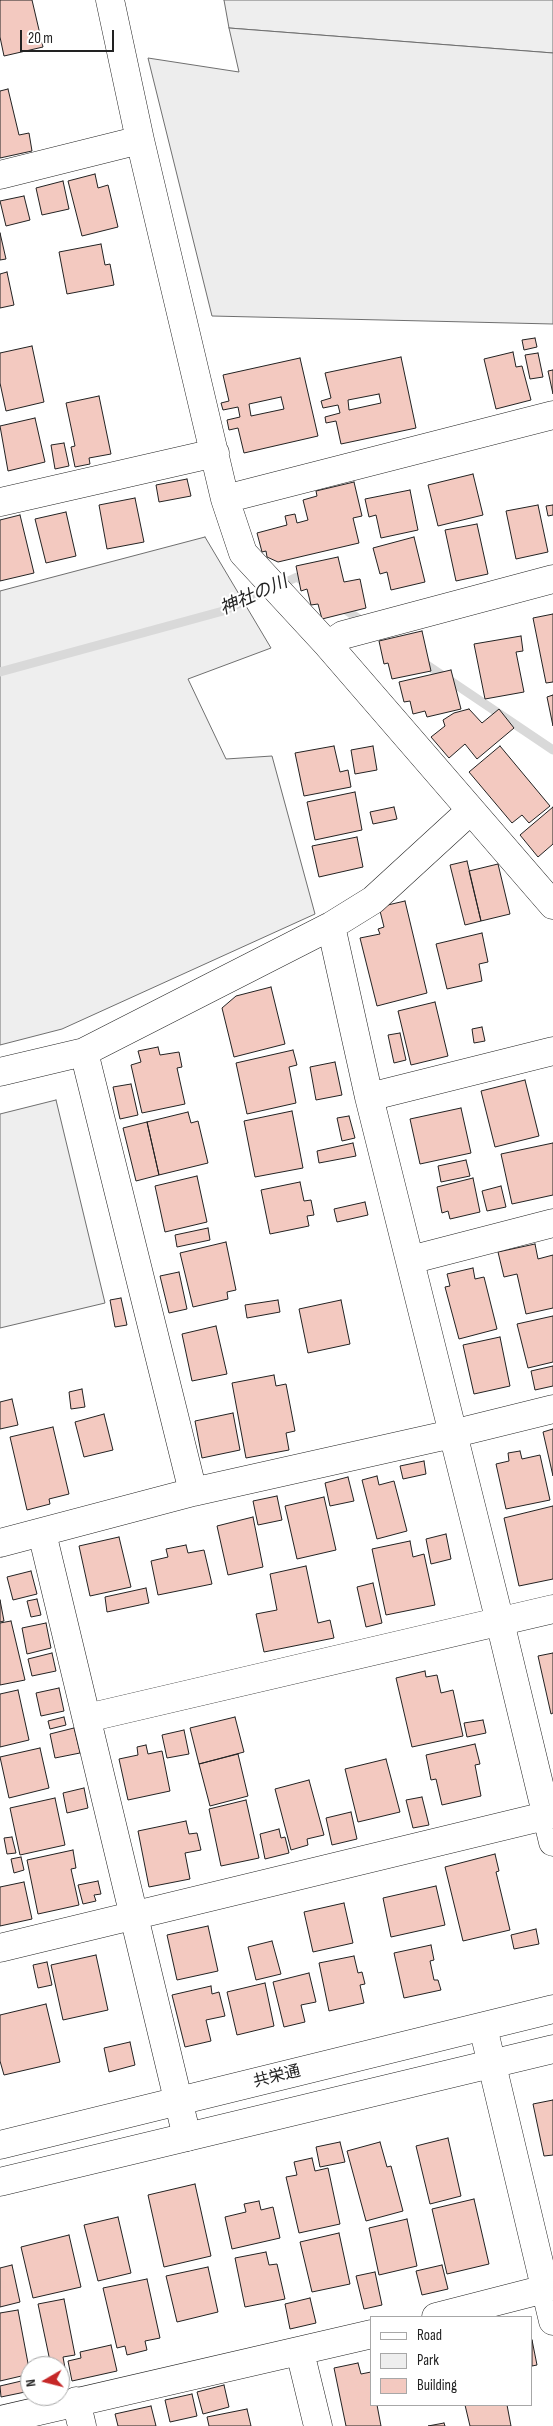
<!DOCTYPE html>
<html>
<head>
<meta charset="utf-8">
<style>
	body { margin:0 }
	#map { position:relative; width:553px; height:2426px; overflow:hidden; background:#fff; font-family:"Sofia Sans Condensed",sans-serif }
	canvas { display:block }
	.legend { position:absolute; left:370px; top:2316px; width:162px; height:90px; box-sizing:border-box; background:#fff; border:1px solid #a7a7a7; margin:0; padding:6px 9px; list-style:none; font-size:15px; color:#222 }
	.legend li { display:flex; align-items:center; gap:10px; height:25px }
	.legend b { width:25px; border:1px solid #a7a7a7 }
	.north { position:absolute; left:20px; top:2356px; width:50px; height:50px; box-sizing:border-box; background:#fff; border:1px solid #a7a7a7; border-radius:50%; rotate:262deg; font-size:14px; font-weight:700; line-height:20px; text-align:center; color:#222 }
	.north::after { content:''; display:block; margin:auto; width:18px; height:22px; background:#c62828; clip-path:polygon(50% 0,100% 100%,50% 72%,0 100%) }
	.scale { position:absolute; left:20px; top:30px; width:94px; height:22px; box-sizing:border-box; border:2px solid #222; border-top:0; padding-left:6px; font-size:15px; line-height:18px; white-space:nowrap; color:#222; -webkit-text-stroke:4px #fff; paint-order:stroke }
</style>
</head>
<body>
<div id="map">
<canvas width="553" height="2426"></canvas>
<ul class="legend">
<li><b style="height:6px;background:#fff"></b>Road</li>
<li><b style="height:14px;background:#eee"></b>Park</li>
<li><b style="height:14px;background:#f3c9c0"></b>Building</li>
</ul>
<div class="north">N</div>
<div class="scale">20 m</div>
</div>
<script>
const context = document.querySelector('canvas').getContext('2d');
context.lineJoin = 'round';
function fill(path, color) { context.fillStyle = color; context.fill(path, 'evenodd'); }
const toPath = rows => new Path2D(rows.map(r => 'M' + r).join(''));
function strokePath(path, color, width, dash) { context.strokeStyle = color; context.lineWidth = width; context.lineCap = dash ? 'butt' : 'round'; context.setLineDash(dash || []); context.stroke(path); }
function label(font, color, halo, rows, align = 'center') {
  context.font = font + ' "Sofia Sans Condensed","Noto Sans JP",sans-serif'; context.lineWidth = 4; context.setLineDash([]); context.textBaseline = 'middle'; context.strokeStyle = halo; context.fillStyle = color; for (const [text, x, y, turn = 0] of rows) {
    context.save(); context.translate(x, y); context.rotate((+turn || 0) * Math.PI / 180); context.textAlign = isNaN(turn) ? turn : align; if (halo) context.strokeText(text, 0, 0); context.fillText(text, 0, 0); context.restore();
  }
}
const green = toPath([
	[224,0,553,0,553,53,229,28,224,0],
	[205,537,271,648,188,679,226,759,272,756,315,914,62,1029,0,1045,0,591,205,537],
	[56,1100,105,1303,0,1328,0,1114,56,1100]
]);
const parking = toPath([
	[229,28,553,53,553,324,212,316,148,58,239,72,229,28]
]);
const stream = toPath([
	[340,606,365,623],
	[421,661,553,750],
	[0,672,223,611,297,577,307,584]
]);
const building = toPath([
	[0,0,32,0,43,47,4,56,0,37,0,0],
	[8,89,19,135,29,133,32,151,0,158,0,91,8,89],
	[95,174,98,188,108,185,118,227,82,236,68,181,95,174],
	[63,181,69,209,42,215,36,188,63,181],
	[24,196,30,220,6,226,0,201,24,196],
	[0,233,6,259,0,260,0,233],
	[101,244,105,265,110,264,114,285,67,294,59,252,101,244],
	[7,272,14,305,0,308,0,274,7,272],
	[535,338,537,347,524,350,522,340,535,338],
	[32,346,44,402,6,411,0,383,0,353,32,346],
	[513,352,516,367,522,366,531,400,496,409,484,359,513,352],
	[538,353,543,377,530,379,525,355,538,353],
	[401,357,416,428,341,444,336,421,326,423,325,417,340,413,338,405,323,408,321,401,331,398,325,373,401,357],
	[379,394,381,403,349,410,348,400,379,394],
	[300,358,318,436,244,453,238,428,229,430,227,420,240,417,238,407,223,410,221,403,229,401,223,375,300,358],
	[281,397,284,409,251,416,249,404,281,397],
	[553,370,553,394,548,371,553,370],
	[99,396,111,454,89,458,90,464,75,467,71,447,75,446,66,403,99,396],
	[35,418,45,462,8,471,0,426,35,418],
	[64,443,69,466,55,469,51,445,64,443],
	[473,474,483,515,438,526,428,485,473,474],
	[187,479,191,496,159,502,156,485,187,479],
	[354,482,362,516,353,518,359,543,278,562,267,557,266,551,262,552,257,533,287,525,285,516,295,514,297,523,308,520,303,500,317,496,316,491,354,482],
	[410,490,418,530,381,538,376,515,369,517,365,499,410,490],
	[135,498,144,542,107,549,99,505,135,498],
	[538,505,548,552,516,559,506,511,538,505],
	[553,505,553,515,548,516,546,506,553,505],
	[66,512,76,556,46,563,35,519,66,512],
	[20,515,34,573,0,581,0,520,20,515],
	[477,524,488,574,456,581,445,530,477,524],
	[414,537,425,582,391,590,387,572,380,574,373,548,414,537],
	[338,557,344,582,360,579,366,608,322,619,318,604,311,605,307,589,301,591,296,566,338,557],
	[553,614,553,682,546,683,533,618,553,614],
	[422,631,431,671,392,679,388,663,384,664,379,641,422,631],
	[521,636,523,651,516,652,524,692,485,699,474,644,521,636],
	[451,670,461,709,427,717,425,711,413,714,410,701,404,702,399,682,451,670],
	[553,695,553,726,547,697,553,695],
	[469,709,482,723,499,709,514,728,477,759,465,744,449,758,431,737,445,726,443,720,454,713,469,709],
	[334,746,340,772,348,770,351,787,304,796,295,753,334,746],
	[373,746,377,770,355,774,351,750,373,746],
	[500,746,550,806,529,823,522,815,512,823,469,772,500,746],
	[355,792,362,830,315,840,307,802,355,792],
	[394,807,397,819,373,824,370,812,394,807],
	[553,807,553,844,538,857,520,835,553,807],
	[357,837,363,867,319,877,312,846,357,837],
	[467,861,481,921,465,925,450,865,467,861],
	[498,864,510,914,481,921,469,871,498,864],
	[405,901,427,993,377,1006,360,938,380,934,378,929,384,927,379,907,405,901],
	[482,933,488,962,479,964,482,981,447,989,436,944,482,933],
	[271,987,285,1044,234,1057,222,1008,236,996,271,987],
	[435,1002,448,1056,411,1065,398,1011,435,1002],
	[482,1027,485,1041,474,1043,472,1029,482,1027],
	[400,1033,406,1060,394,1063,388,1035,400,1033],
	[158,1047,160,1055,179,1052,182,1067,177,1068,185,1104,142,1113,131,1065,141,1062,138,1051,158,1047],
	[293,1050,297,1065,289,1067,296,1103,247,1114,236,1063,293,1050],
	[335,1062,342,1095,316,1100,310,1067,335,1062],
	[525,1080,539,1136,495,1147,481,1091,525,1080],
	[131,1084,138,1115,120,1119,113,1087,131,1084],
	[461,1108,471,1153,420,1164,410,1119,461,1108],
	[292,1111,303,1168,255,1177,244,1121,292,1111],
	[188,1112,191,1123,198,1121,208,1163,159,1175,147,1122,188,1112],
	[349,1116,355,1138,342,1141,337,1118,349,1116],
	[147,1122,159,1175,136,1181,123,1128,147,1122],
	[353,1143,356,1156,319,1163,317,1151,353,1143],
	[553,1143,553,1195,512,1204,501,1154,553,1143],
	[466,1160,470,1176,441,1182,438,1166,466,1160],
	[197,1176,207,1222,165,1232,155,1186,197,1176],
	[473,1178,480,1212,450,1219,448,1211,442,1213,437,1187,473,1178],
	[300,1182,304,1201,311,1200,314,1215,307,1216,309,1226,270,1234,261,1190,300,1182],
	[501,1186,506,1207,487,1211,482,1191,501,1186],
	[365,1202,368,1215,337,1222,334,1209,365,1202],
	[208,1228,210,1240,177,1247,175,1235,208,1228],
	[226,1242,236,1290,227,1292,228,1299,193,1307,180,1253,226,1242],
	[535,1244,538,1259,553,1255,553,1308,526,1314,517,1274,504,1277,498,1252,535,1244],
	[473,1268,475,1279,484,1277,497,1329,459,1339,445,1287,450,1286,447,1274,473,1268],
	[179,1272,187,1309,169,1313,160,1276,179,1272],
	[121,1298,127,1325,115,1327,110,1300,121,1298],
	[278,1300,280,1312,247,1318,245,1305,278,1300],
	[341,1300,350,1344,308,1353,299,1309,341,1300],
	[553,1316,553,1362,528,1368,517,1324,553,1316],
	[216,1326,227,1374,192,1381,182,1334,216,1326],
	[500,1337,510,1386,474,1394,463,1345,500,1337],
	[553,1366,553,1386,535,1390,531,1371,553,1366],
	[274,1375,276,1386,286,1384,295,1431,286,1433,289,1450,246,1458,232,1383,274,1375],
	[82,1389,85,1407,71,1409,69,1392,82,1389],
	[12,1399,18,1425,0,1429,0,1402,12,1399],
	[233,1413,240,1450,202,1458,195,1421,233,1413],
	[104,1414,113,1450,84,1457,75,1422,104,1414],
	[53,1427,69,1494,49,1499,50,1504,27,1510,10,1437,53,1427],
	[553,1429,553,1476,543,1432,553,1429],
	[520,1451,522,1459,540,1455,550,1500,506,1509,496,1464,509,1461,508,1453,520,1451],
	[424,1461,426,1474,403,1479,400,1466,424,1461],
	[377,1476,379,1485,394,1481,407,1531,377,1539,362,1480,377,1476],
	[348,1477,354,1501,330,1506,325,1483,348,1477],
	[277,1496,282,1520,258,1525,253,1501,277,1496],
	[324,1497,336,1550,297,1559,285,1506,324,1497],
	[553,1506,553,1579,519,1586,504,1518,553,1506],
	[253,1517,263,1567,228,1575,217,1526,253,1517],
	[446,1534,451,1559,431,1564,426,1539,446,1534],
	[119,1537,131,1587,90,1596,79,1546,119,1537],
	[410,1541,413,1557,424,1554,435,1605,386,1615,372,1549,410,1541],
	[186,1545,188,1553,204,1550,212,1584,158,1595,151,1561,168,1557,166,1549,186,1545],
	[306,1566,318,1623,330,1620,334,1638,264,1652,256,1614,277,1610,270,1574,306,1566],
	[31,1571,37,1594,13,1600,7,1577,31,1571],
	[373,1583,382,1623,366,1627,357,1587,373,1583],
	[146,1588,149,1603,107,1612,105,1597,146,1588],
	[37,1599,41,1615,31,1617,27,1601,37,1599],
	[0,1600,4,1621,0,1622,0,1600],
	[11,1621,25,1680,0,1685,0,1623,11,1621],
	[46,1623,51,1648,27,1654,22,1628,46,1623],
	[52,1653,56,1671,32,1676,28,1659,52,1653],
	[553,1653,553,1713,551,1714,538,1656,553,1653],
	[425,1671,426,1677,437,1675,441,1693,453,1690,463,1736,412,1747,396,1678,425,1671],
	[59,1688,64,1711,41,1716,36,1693,59,1688],
	[18,1690,29,1740,0,1747,0,1694,18,1690],
	[64,1717,66,1725,50,1729,48,1721,64,1717],
	[235,1717,244,1752,199,1764,190,1728,235,1717],
	[483,1720,486,1733,467,1737,464,1723,483,1720],
	[74,1728,80,1753,55,1758,50,1734,74,1728],
	[184,1730,189,1754,167,1758,162,1735,184,1730],
	[475,1744,480,1764,475,1765,481,1796,442,1805,436,1779,431,1780,426,1755,475,1744],
	[146,1745,148,1754,162,1751,170,1791,128,1800,119,1759,138,1755,137,1747,146,1745],
	[40,1748,49,1788,9,1798,0,1757,40,1748],
	[238,1754,248,1796,210,1806,199,1764,238,1754],
	[386,1759,400,1812,358,1822,345,1769,386,1759],
	[309,1780,324,1835,307,1839,308,1845,291,1850,275,1789,309,1780],
	[84,1788,88,1808,67,1813,63,1793,84,1788],
	[422,1797,429,1825,413,1828,406,1800,422,1797],
	[55,1798,65,1845,20,1855,10,1808,55,1798],
	[246,1800,259,1858,221,1866,209,1809,246,1800],
	[351,1812,357,1839,332,1845,326,1818,351,1812],
	[186,1821,189,1834,197,1833,201,1850,185,1853,190,1879,149,1887,138,1831,186,1821],
	[279,1829,281,1838,285,1837,289,1853,265,1859,260,1834,279,1829],
	[12,1837,16,1853,7,1854,4,1838,12,1837],
	[73,1850,76,1868,71,1869,79,1905,38,1914,27,1860,73,1850],
	[495,1854,499,1871,496,1872,510,1930,463,1941,445,1867,495,1854],
	[21,1857,24,1870,14,1873,11,1859,21,1857],
	[98,1881,101,1894,94,1895,96,1901,83,1904,78,1885,98,1881],
	[24,1882,32,1919,0,1926,0,1887,24,1882],
	[436,1886,445,1925,391,1937,383,1898,436,1886],
	[344,1903,353,1943,313,1952,304,1912,344,1903],
	[208,1926,218,1971,177,1980,167,1935,208,1926],
	[536,1929,539,1944,514,1949,511,1935,536,1929],
	[272,1941,281,1974,256,1980,248,1947,272,1941],
	[431,1945,434,1960,430,1961,434,1980,438,1980,441,1990,404,1998,394,1953,431,1945],
	[96,1955,108,2010,63,2020,51,1965,96,1955],
	[354,1956,358,1973,362,1972,365,1984,360,1985,364,2003,329,2011,319,1963,354,1956],
	[47,1962,52,1985,38,1988,33,1965,47,1962],
	[309,1973,316,2002,301,2005,305,2022,284,2027,273,1982,309,1973],
	[265,1983,274,2026,237,2035,227,1992,265,1983],
	[211,1986,212,1994,219,1992,225,2016,206,2020,211,2041,185,2047,172,1995,211,1986],
	[46,2004,60,2062,4,2075,0,2061,0,2015,46,2004],
	[130,2042,135,2065,109,2072,104,2048,130,2042],
	[553,2100,553,2155,544,2156,533,2104,553,2100],
	[448,2138,461,2196,430,2204,416,2146,448,2138],
	[340,2142,345,2162,320,2167,316,2147,340,2142],
	[380,2142,387,2167,391,2166,403,2211,366,2221,347,2151,380,2142],
	[312,2158,315,2171,328,2168,340,2224,299,2233,286,2177,297,2175,294,2162,312,2158],
	[195,2184,211,2256,164,2267,148,2195,195,2184],
	[474,2199,489,2264,447,2274,432,2209,474,2199],
	[259,2201,261,2210,273,2207,280,2238,232,2249,225,2217,246,2212,244,2204,259,2201],
	[118,2217,131,2273,98,2281,84,2225,118,2217],
	[407,2219,417,2266,379,2275,369,2228,407,2219],
	[339,2233,350,2284,312,2292,300,2242,339,2233],
	[69,2235,81,2287,33,2298,21,2247,69,2235],
	[266,2252,269,2265,277,2264,285,2299,245,2307,235,2258,266,2252],
	[12,2265,20,2302,0,2307,0,2268,12,2265],
	[442,2265,448,2289,422,2295,416,2271,442,2265],
	[208,2267,218,2312,177,2322,166,2276,208,2267],
	[375,2272,382,2305,364,2309,356,2276,375,2272],
	[147,2279,160,2338,145,2341,147,2350,127,2355,125,2346,117,2348,103,2288,147,2279],
	[310,2298,316,2323,290,2329,285,2304,310,2298],
	[64,2299,75,2355,63,2357,65,2368,60,2369,60,2366,51,2366,38,2304,64,2299],
	[18,2310,30,2374,0,2381,0,2313,18,2310],
	[532,2340,537,2365,532,2366,532,2340],
	[111,2345,117,2371,72,2381,68,2361,81,2358,80,2352,111,2345],
	[358,2363,361,2374,371,2372,372,2405,377,2405,381,2426,346,2426,334,2368,358,2363],
	[30,2379,30,2391,1,2397,0,2386,30,2379],
	[224,2385,229,2407,203,2414,197,2392,224,2385],
	[192,2394,197,2416,170,2422,165,2400,192,2394],
	[465,2405,507,2405,511,2426,470,2426,465,2405],
	[151,2406,156,2426,118,2426,115,2414,151,2406],
	[247,2409,251,2426,209,2426,207,2417,247,2409],
	[444,2423,445,2426,428,2426,444,2423]
]);
const minor = toPath([
	[110,0,140,140,225,499,243,553,328,645,553,905],
	[0,175,140,140],
	[225,499,553,415],
	[0,502,215,453],
	[328,645,343,635,553,579],
	[331,926,369,1097,500,1622,553,1842],
	[84,1052,193,1492],
	[0,1072,84,1052,331,926,373,900,470,811],
	[369,1097,553,1051],
	[410,1260,553,1223],
	[42,1533,187,2137],
	[0,1543,193,1492,452,1434,553,1409],
	[87,1718,553,1609],
	[0,1948,553,1814],
	[483,2027,553,2321],
	[436,2317,545,2289],
	[300,2352,318,2426],
	[76,2401,82,2426],
	[0,2420,372,2334]
]);
const tertiary = toPath([
	[0,2145,553,2009],
	[0,2182,553,2049]
]);
const streetNames = [
	["共栄通",277,2077,-14]
];
const waterNames = [
	["神社の川",254,596,-24]
];
fill(green, '#eee');
strokePath(green, '#6f6f6f', 1);
fill(parking, '#ededed');
strokePath(parking, '#6f6f6f', 1);
strokePath(stream, '#d9d9d9', 9);
fill(building, '#f3c9c0');
strokePath(building, '#222', 1);
strokePath(minor, '#222', 29);
strokePath(tertiary, '#222', 29);
strokePath(minor, '#fff', 28);
strokePath(tertiary, '#fff', 28);
label('16px', '#222', '#fff', streetNames);
label('italic 18px', '#222', '#fff', waterNames);
</script>
</body>
</html>
